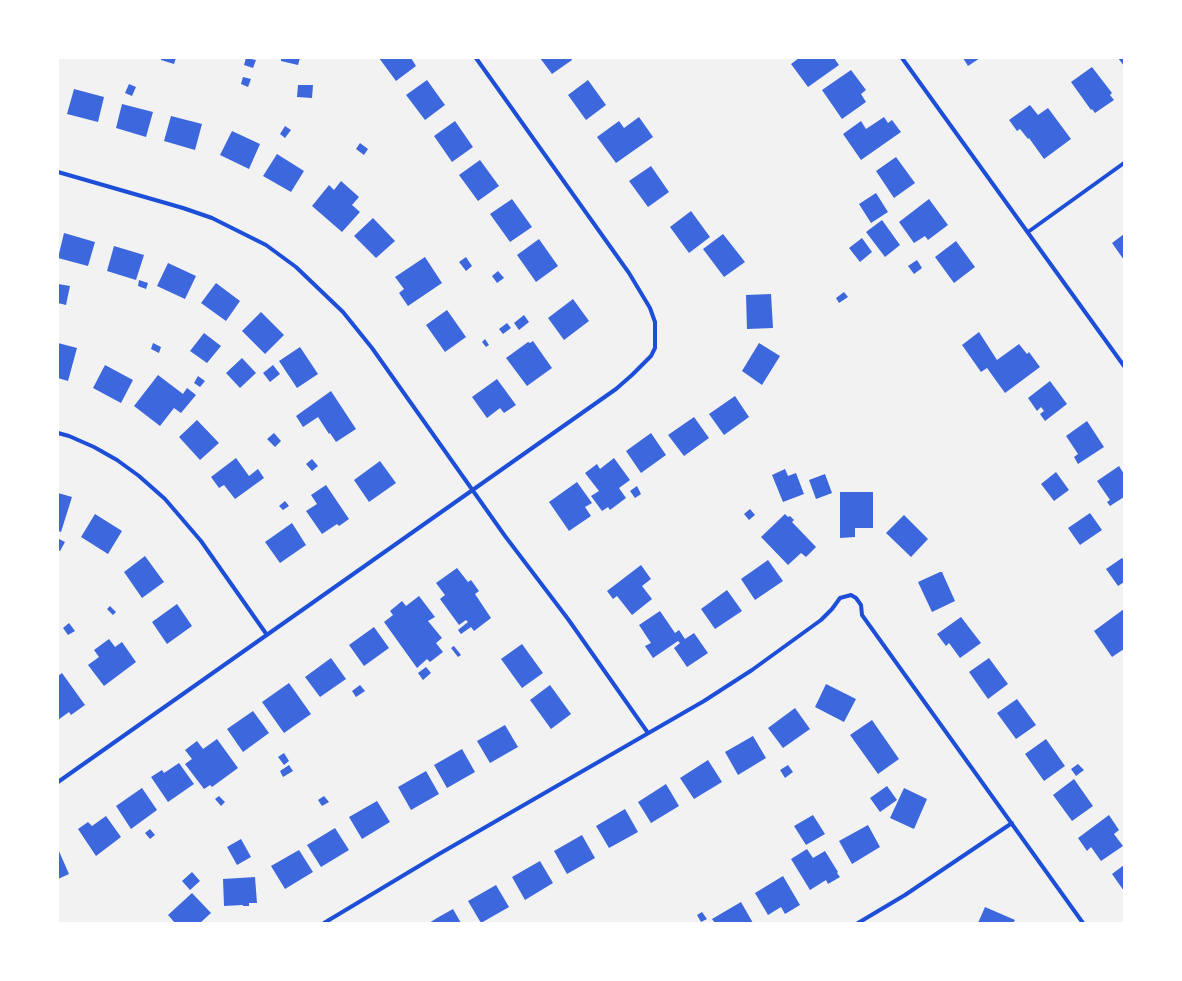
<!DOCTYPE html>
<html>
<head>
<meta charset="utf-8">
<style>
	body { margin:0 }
	#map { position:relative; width:1182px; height:981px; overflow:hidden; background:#f2f2f2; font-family:"Fira Sans Condensed",sans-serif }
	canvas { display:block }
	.frame { position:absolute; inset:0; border:59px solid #fff; pointer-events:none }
</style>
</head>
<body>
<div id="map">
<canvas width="1182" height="981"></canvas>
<div class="frame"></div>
</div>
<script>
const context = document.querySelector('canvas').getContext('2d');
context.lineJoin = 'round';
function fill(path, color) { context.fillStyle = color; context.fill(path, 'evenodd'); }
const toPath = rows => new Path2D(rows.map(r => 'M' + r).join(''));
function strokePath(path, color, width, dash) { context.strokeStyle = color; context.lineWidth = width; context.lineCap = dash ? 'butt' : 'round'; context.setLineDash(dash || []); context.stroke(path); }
const building = toPath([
	[161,58,176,58,174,64,161,60],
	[246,58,256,60,253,68,244,65],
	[281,58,300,58,298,65,281,61],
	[379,58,411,58,416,66,396,81],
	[540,58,571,58,572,60,552,74],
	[799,58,834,58,839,65,808,87,791,64],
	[963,58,980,58,968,66],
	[1118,58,1124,58,1124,66],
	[1092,67,1112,93,1110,95,1114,100,1095,113,1092,109,1091,110,1071,82],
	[851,70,866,90,861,94,866,102,842,119,822,90],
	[243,77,251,79,248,87,241,84],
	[427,80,445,105,425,120,406,95],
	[588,80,606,105,586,120,568,95],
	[129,84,136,87,132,96,125,93],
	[298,85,313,85,312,98,297,97],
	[74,89,104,97,98,122,67,114],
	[122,104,153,112,146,137,116,128],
	[1030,105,1038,115,1048,108,1071,139,1044,159,1029,138,1028,139,1020,129,1017,131,1009,120],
	[171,116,202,124,195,150,164,141],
	[639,117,653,137,616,163,597,137,619,121,624,128],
	[884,117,888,123,892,120,901,132,861,160,843,134,861,121,866,129],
	[455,121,473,147,452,162,434,136],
	[285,126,291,130,285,138,280,134],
	[232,131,260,144,249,169,220,155],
	[360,143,368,149,364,155,356,149],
	[277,154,304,171,291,192,263,176],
	[896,157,915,183,894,198,876,171],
	[480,160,499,186,478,201,459,175],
	[651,166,669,192,648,207,629,181],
	[341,181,359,197,352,205,360,212,342,232,312,206,329,185,334,190],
	[876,193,888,212,871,223,859,204],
	[512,199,532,227,510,242,490,214],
	[929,199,948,225,928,240,925,236,914,243,899,222],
	[691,211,710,237,689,253,670,227],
	[373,218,395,241,376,258,354,236],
	[882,220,900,245,885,257,866,232],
	[64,233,95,242,88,266,58,258],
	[723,234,745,262,724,277,703,249],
	[1124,234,1124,260,1112,243],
	[862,238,872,252,860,262,849,248],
	[539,239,558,266,536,282,517,255],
	[956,241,975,267,954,283,935,257],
	[114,246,144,255,136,280,107,271],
	[425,257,442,283,408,306,399,293,404,289,395,277],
	[466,257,472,266,466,271,459,262],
	[917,260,922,268,914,274,908,266],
	[168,263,196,276,185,299,157,286],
	[498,271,504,278,497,283,492,276],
	[139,280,148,283,146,289,138,286],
	[216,283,240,301,226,321,201,303],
	[58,284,70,286,66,305,58,303],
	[844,292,848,297,839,303,836,298],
	[771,294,773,328,747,329,746,295],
	[573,299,589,321,564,340,548,318],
	[447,310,466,337,445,352,426,325],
	[261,312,284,335,265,354,242,331],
	[524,315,529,322,519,330,514,323],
	[507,323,511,328,503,334,499,329],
	[979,332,997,360,1019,344,1027,354,1029,352,1040,367,1005,393,987,368,981,372,962,345],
	[204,333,221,346,207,363,190,351],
	[485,339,489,345,486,347,482,342],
	[533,341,552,368,527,386,506,358,528,342,530,343],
	[58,343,77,348,68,381,58,378],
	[153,343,161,347,159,353,151,349],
	[759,343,780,356,762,385,742,371],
	[300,347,318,374,297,388,279,361],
	[242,358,256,373,240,388,226,373],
	[105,365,133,380,121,403,93,388],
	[273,365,280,374,270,382,263,373],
	[158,375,183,394,187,388,196,395,181,413,174,408,160,426,134,406],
	[198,376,205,381,200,387,194,383],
	[497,379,516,405,504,413,500,408,487,418,472,397],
	[1050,381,1067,404,1045,421,1040,414,1044,411,1041,407,1037,411,1028,398],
	[331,391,356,429,336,442,330,433,329,434,318,417,303,427,296,416],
	[735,396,749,417,724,435,709,414],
	[694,417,709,438,684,456,668,435],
	[197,420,219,443,200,460,179,437],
	[1087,421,1104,447,1078,464,1074,457,1078,454,1066,436],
	[274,433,281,441,275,447,267,439],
	[651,433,666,455,641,473,626,451],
	[236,458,249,476,258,469,264,478,235,499,224,485,219,488,211,477],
	[614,458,630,480,619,488,626,498,610,510,608,507,602,511,591,496,599,491,585,473,597,464,600,469],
	[312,459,318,466,312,471,306,464],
	[380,461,396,483,369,502,354,480],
	[1119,466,1124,474,1124,497,1110,506,1107,502,1110,500,1097,481],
	[785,469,788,476,796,473,804,494,783,502,772,475],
	[1056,472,1069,490,1054,501,1041,484],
	[825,474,832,493,816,499,809,480],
	[577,482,592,503,585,507,591,516,569,531,549,502],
	[326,485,349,519,339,526,337,524,322,534,306,511,317,504,311,495],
	[637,486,641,494,635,498,630,491],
	[840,492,873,492,873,528,855,528,855,537,840,538],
	[58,493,72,497,61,532,58,531],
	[285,501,289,506,283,510,279,506],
	[750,509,755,515,749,520,744,514],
	[1090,513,1102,530,1080,545,1068,528],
	[95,514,122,531,108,554,81,537],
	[785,514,788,517,790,516,794,520,792,522,816,547,806,557,801,553,788,565,761,537],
	[904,515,928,539,911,557,886,533],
	[292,523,306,545,280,563,265,542],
	[59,539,65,542,60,551,58,550],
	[145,556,164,582,142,598,124,572],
	[1122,558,1124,560,1124,582,1118,586,1106,569],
	[768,560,783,581,755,600,741,579],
	[641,565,651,579,642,586,652,599,632,615,617,596,613,599,607,591],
	[457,568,468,582,471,580,479,591,475,594,491,618,474,631,471,627,461,634,458,630,468,622,466,620,459,625,440,599,445,595,436,583],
	[940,572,942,572,955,601,932,612,918,582],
	[727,590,742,611,715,629,701,609],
	[419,596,435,617,428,621,442,638,436,643,443,652,430,662,427,659,417,668,384,622,393,615,390,611,402,601,406,606],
	[177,604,192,626,167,644,152,622],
	[110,606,116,612,113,615,107,609],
	[1124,609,1124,649,1112,657,1094,631],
	[660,611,675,633,679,630,685,639,694,633,708,653,687,667,674,648,680,643,678,641,653,658,645,646,651,643,639,625],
	[961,617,981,643,960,658,949,643,946,646,937,634],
	[69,623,75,631,68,635,63,628],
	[374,627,389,648,364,666,349,645],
	[109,639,115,647,122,642,136,662,104,686,88,665,99,657,94,650],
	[522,644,543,673,522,688,501,659],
	[454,646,461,655,458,657,451,648],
	[331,658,346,679,320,697,305,677],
	[989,658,1008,684,988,699,969,672],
	[426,667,431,673,423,680,418,673],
	[62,673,85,705,71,715,69,712,58,720,58,676],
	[289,683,311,714,284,733,262,702],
	[826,684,856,699,844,722,815,707],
	[360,685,365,691,356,697,352,691],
	[550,685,571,714,551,729,530,700],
	[1017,699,1036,725,1016,739,997,713],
	[795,708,810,729,783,748,768,728],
	[253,711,269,733,243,752,227,729],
	[872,720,899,759,878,774,850,735],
	[505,725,518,747,490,763,477,741],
	[753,736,766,758,738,775,725,752],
	[217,739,238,768,212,787,210,785,204,789,185,764,192,759,185,750,197,741,203,749],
	[1046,739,1065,766,1044,781,1025,754],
	[462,749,475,772,447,788,434,765],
	[284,753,289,761,284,765,278,757],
	[708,760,722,782,694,799,680,778],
	[179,763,194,784,168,802,151,777,162,770,164,773],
	[1078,764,1084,770,1076,776,1071,769],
	[289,765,293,771,283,777,280,771],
	[788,765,793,772,785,778,780,770],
	[426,771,439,794,411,810,398,787],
	[1074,779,1093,806,1072,821,1053,795],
	[666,784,679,806,651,823,638,802],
	[887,786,897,800,880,812,870,798],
	[142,788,157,810,131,829,116,806],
	[904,788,927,799,914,829,890,818],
	[219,796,225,802,221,806,215,799],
	[324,796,329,802,322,806,318,800],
	[377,801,390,822,362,839,349,817],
	[625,809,638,832,609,848,596,826],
	[813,815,825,834,806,845,794,826],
	[1109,815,1119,830,1114,834,1123,846,1101,861,1091,847,1087,851,1078,838],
	[106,816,121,837,96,856,78,829,88,822,92,826],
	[868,825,880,847,852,864,839,841],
	[335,828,349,850,321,867,307,845],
	[150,829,155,835,150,839,145,833],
	[582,835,595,858,567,874,554,851],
	[241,839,251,857,237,865,227,847],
	[58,849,69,874,58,879],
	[807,849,813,858,825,851,838,872,837,873,840,877,828,884,826,880,810,890,791,859],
	[299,850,313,872,285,889,271,866],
	[540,861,553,883,525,900,512,877],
	[1124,865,1124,891,1112,874],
	[192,872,200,881,190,890,182,881],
	[783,876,800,905,785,914,781,907,768,915,755,893],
	[255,877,257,903,249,903,249,906,243,906,243,905,224,906,223,879],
	[496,885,509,907,481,923,468,901],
	[192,893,211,913,200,923,175,923,168,915],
	[741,902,753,923,715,923,712,919],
	[985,907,1015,920,1013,923,978,923],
	[453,909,461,923,429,923,437,918],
	[702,912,707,919,701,922,697,915]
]);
const minor = toPath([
	[902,58,1124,366],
	[58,172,183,208,212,218,266,245,296,267,343,312,372,348,505,536,568,619,648,733],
	[1028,232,1124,163],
	[58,433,69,436,94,447,117,460,139,476,165,499,201,541,267,635],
	[58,782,616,389,632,375,651,356,655,348,655,322,650,308,629,273,476,58],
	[324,923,439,854,704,701,752,670,821,620,832,609,840,598,851,595,856,598,861,605,862,615,1083,923],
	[858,923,905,895,1012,823]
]);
fill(building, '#3d67dc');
strokePath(minor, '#1d4ed8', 4);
</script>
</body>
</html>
